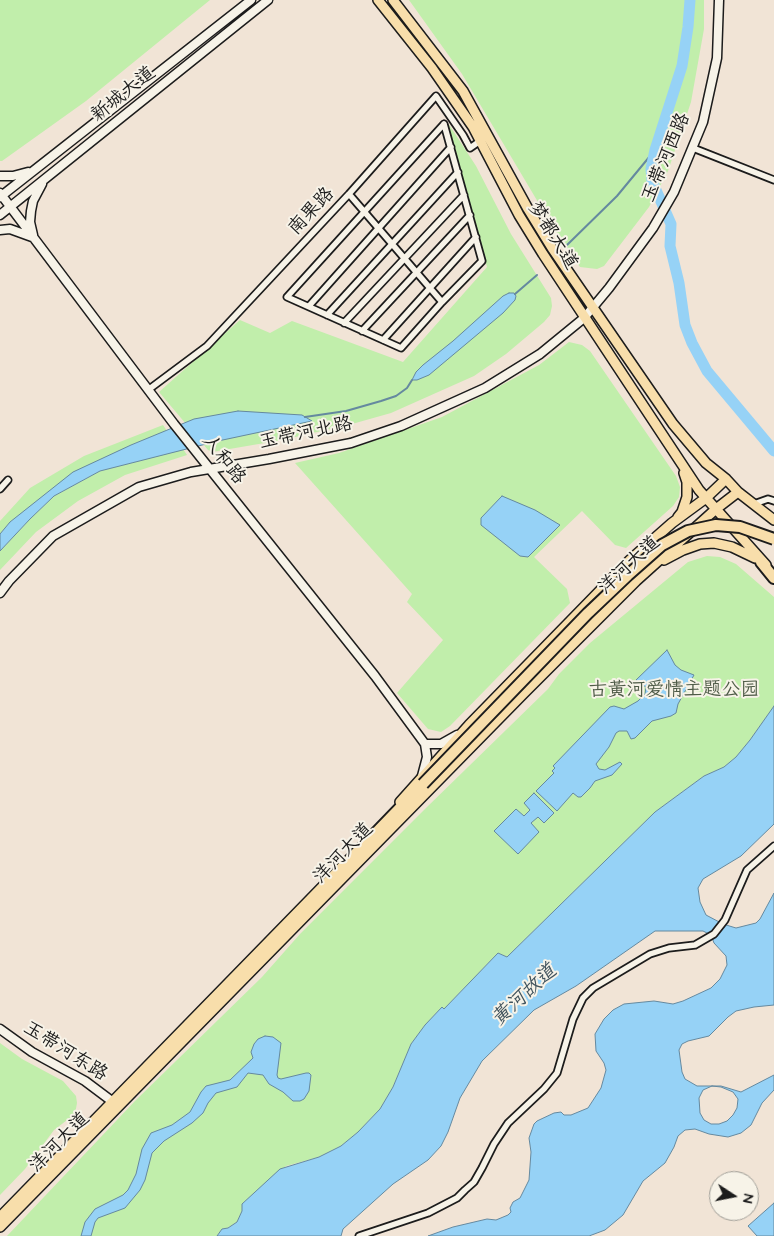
<!DOCTYPE html>
<html>
<head>
<meta charset="utf-8">
<style>
	body { margin:0 }
	#map { position:relative; width:774px; height:1236px; overflow:hidden; background:#f1e4d6; font-family:"Architects Daughter",sans-serif }
	canvas { display:block }
	.north { position:absolute; left:709px; top:1171px; width:50px; height:50px; box-sizing:border-box; background:#f7f3e8; border:1px solid #9f9d96; border-radius:50%; rotate:101deg; font-size:14px; font-weight:700; line-height:20px; text-align:center; color:#1c1c1c }
	.north::after { content:''; display:block; margin:auto; width:18px; height:22px; background:#1c1c1c; clip-path:polygon(50% 0,100% 100%,50% 72%,0 100%) }
</style>
</head>
<body>
<div id="map">
<canvas width="774" height="1236"></canvas>
<div class="north">N</div>
</div>
<script>
const context = document.querySelector('canvas').getContext('2d');
context.lineJoin = 'round';
function fill(path, color) { context.fillStyle = color; context.fill(path, 'evenodd'); }
const toPath = rows => new Path2D(rows.map(r => 'M' + r).join(''));
function strokePath(path, color, width, dash) { context.strokeStyle = color; context.lineWidth = width; context.lineCap = dash ? 'butt' : 'round'; context.setLineDash(dash || []); context.stroke(path); }
function label(font, color, halo, rows, align = 'center') {
  context.font = font + ' "Architects Daughter","LXGW WenKai TC",sans-serif'; context.lineWidth = 4; context.setLineDash([]); context.textBaseline = 'middle'; context.strokeStyle = halo; context.fillStyle = color; for (const [text, x, y, turn = 0] of rows) {
    context.save(); context.translate(x, y); context.rotate((+turn || 0) * Math.PI / 180); context.textAlign = isNaN(turn) ? turn : align; if (halo) context.strokeText(text, 0, 0); context.fillText(text, 0, 0); context.restore();
  }
}
const green = toPath([
	[0,0,210,0,86,101,2,161,0,161],
	[409,0,704,0,704,29,691,102,668,171,649,207,604,266,597,269,580,267,551,224,462,74],
	[448,123,476,166,511,234,551,298,552,306,550,315,544,322,506,354,474,376,391,413,352,424,282,440,212,452,208,450,159,392,240,320,270,333,292,321,403,362,487,267],
	[569,342,582,345,590,351,676,476,680,487,679,497,673,506,626,548,615,545,582,511,534,557,567,589,570,603,450,726,441,732,428,729,397,693,443,640,407,602,412,594,295,463,339,453,442,417,539,365],
	[163,425,167,431,131,445,10,522,0,534,0,521,30,488,84,456],
	[183,449,187,455,125,475,78,501,36,532,0,570,0,551,30,519,54,496,100,471],
	[707,556,720,557,736,564,774,597,774,706,750,740,736,757,724,767,704,776,655,812,507,957,498,953,444,1009,442,1007,425,1025,411,1044,393,1087,380,1109,358,1132,341,1146,319,1157,286,1166,242,1204,242,1211,237,1222,228,1228,222,1229,217,1236,7,1236,135,1101,262,977,300,934,427,807,548,689,559,674,590,643,688,562],
	[0,1043,22,1059,63,1081,76,1096,77,1103,75,1114,54,1130,25,1169,0,1195]
]);
const water = toPath([
	[509,293,514,293,516,296,515,300,503,313,429,375,417,380,412,380,416,372,423,365,453,341,503,296,509,293],
	[238,411,302,415,312,421,218,441,100,471,54,496,30,519,0,551,0,534,10,522,73,472,131,445,194,419,238,411],
	[502,496,535,510,560,525,528,557,520,556,481,525,481,518,502,496],
	[667,650,675,665,681,670,694,675,678,704,676,713,671,716,652,721,635,738,631,739,627,731,619,731,616,733,609,747,596,764,599,769,605,770,620,762,622,764,612,775,595,781,590,788,581,797,578,797,573,793,557,811,536,791,554,773,552,771,555,768,553,766,610,707,614,706,624,709,638,701,645,694,646,687,637,682,636,680,667,650],
	[774,706,774,824,741,856,703,879,698,888,700,902,706,915,723,924,736,928,756,923,760,919,774,893,774,1005,754,1007,736,1011,728,1017,709,1036,688,1041,682,1044,679,1050,682,1072,685,1079,697,1086,721,1086,741,1092,774,1075,774,1090,762,1103,751,1125,741,1133,728,1137,709,1134,695,1129,685,1130,678,1136,674,1147,665,1163,643,1181,623,1215,605,1230,589,1236,428,1236,453,1227,487,1219,496,1220,508,1215,511,1212,510,1208,513,1202,520,1198,529,1180,531,1152,529,1138,534,1124,537,1121,554,1113,561,1112,564,1115,571,1115,588,1108,601,1088,606,1070,604,1063,596,1051,595,1034,604,1019,613,1010,624,1004,654,1001,673,1004,683,1001,711,988,720,979,727,965,726,956,714,943,711,935,703,931,655,931,576,986,534,1010,482,1061,460,1098,448,1132,441,1146,428,1160,393,1184,343,1229,341,1236,217,1236,222,1229,228,1228,237,1222,242,1211,242,1204,280,1169,319,1157,341,1146,358,1132,380,1109,393,1087,411,1044,425,1025,442,1007,444,1009,498,953,507,957,655,812,704,776,724,767,736,757,750,740,774,706],
	[712,1086,721,1087,733,1092,738,1099,737,1108,733,1115,727,1121,719,1124,711,1124,704,1120,700,1113,699,1098,703,1090,712,1086],
	[534,793,554,813,544,823,538,817,531,823,539,832,518,854,494,831,516,809,524,816,530,810,524,803,534,793],
	[265,1036,273,1037,281,1043,277,1075,278,1078,281,1079,306,1073,309,1073,311,1075,309,1091,304,1099,300,1101,293,1101,283,1092,269,1084,263,1075,248,1073,237,1087,216,1093,208,1103,203,1113,192,1123,164,1141,152,1153,145,1180,140,1190,125,1208,98,1218,95,1222,91,1236,81,1236,85,1222,95,1209,123,1195,128,1190,136,1174,142,1149,151,1133,172,1125,190,1112,201,1092,206,1086,230,1080,253,1058,251,1052,254,1044,258,1039,265,1036],
	[774,1203,774,1236,757,1236,748,1226,774,1203]
]);
const stream = toPath([
	[566,246,617,196,655,150],
	[515,294,537,275],
	[305,417,346,411,381,401,396,396,407,388,412,380]
]);
const river = toPath([
	[690,0,688,27,682,66,655,150,651,169,652,181,671,224,670,246,679,283,685,325,692,343,707,371,774,451]
]);
const street = toPath([
	[444,124,482,261,442,302,401,348,287,297,444,124],
	[693,148,774,180],
	[349,194,442,302],
	[309,306,451,147],
	[327,315,458,172],
	[344,323,464,195],
	[362,331,470,215],
	[383,340,476,237],
	[148,390,207,346,349,194,436,96,463,135,470,148,480,141],
	[0,489,8,480],
	[754,504,768,499,774,501],
	[359,1236,428,1213,457,1198,465,1190,474,1182,482,1168,494,1144,508,1123,544,1089,557,1073,573,1019,583,998,593,988,650,954,669,948,695,945,714,934,725,920,747,870,774,846]
]);
const secondary = toPath([
	[0,176,13,176,28,172],
	[0,193,174,424,375,676,425,744],
	[0,197,251,0],
	[0,215,268,0],
	[0,230,10,229,32,237],
	[33,235,30,222,31,211,33,201,42,184],
	[0,593,9,581,53,536,139,487,191,472,269,459,351,443,401,426,485,388,540,354,584,318,609,288,653,228,674,192,703,122,717,58,719,0],
	[422,776,427,757,425,744,441,744,457,735],
	[0,1029,32,1052,85,1081,113,1102]
]);
const primary = toPath([
	[378,0,432,68,473,127,519,215,543,254,699,490,766,565],
	[393,0,463,91,528,209,552,248,673,424,706,463,726,479,738,492,774,520],
	[678,517,682,512,687,497,687,482,684,473],
	[664,560,683,550,700,544,714,543,732,547,755,558],
	[400,802,469,725,630,560,672,523,706,498,726,479],
	[0,1217,371,837],
	[0,1227,523,694,636,581,716,509,738,492]
]);
const highway = toPath([
	[761,562,774,578],
	[367,842,423,784]
]);
const highwayBridge = toPath([
	[423,784,588,613,628,575,662,545,688,531,716,525,740,527,774,539]
]);
const streetNames = [
	["新城大道",124,95,-39],
	["玉带河西路",667,158,-67],
	["南果路",312,212,-47],
	["梦都大道",552,236,58],
	["玉带河北路",306,434,-12],
	["人和路",223,460,52],
	["洋河大道",630,566,-43],
	["洋河大道",344,854,-46],
	["玉带河东路",65,1052,32],
	["洋河大道",60,1143,-45]
];
const parkNames = [
	["古黄河爱情主题公园",674,691]
];
const waterNames = [
	["黄河故道",525,996,-43]
];
fill(green, '#c1eeab');
fill(water, '#96d2f6');
strokePath(water, '#65899f', 1);
strokePath(stream, '#65899f', 2);
strokePath(river, '#96d2f6', 11);
strokePath(street, '#1c1c1c', 9);
strokePath(secondary, '#1c1c1c', 11);
strokePath(primary, '#1c1c1c', 12);
strokePath(highway, '#1c1c1c', 14);
strokePath(street, '#f7f3e8', 5.5);
strokePath(secondary, '#f7f3e8', 8);
strokePath(primary, '#f8deab', 9);
strokePath(highway, '#f8deab', 10);
strokePath(highwayBridge, '#1c1c1c', 14, []);
strokePath(highwayBridge, '#f8deab', 10);
label('19px', '#1c1c1c', '#f7f3e8', streetNames);
label('19px', '#4e5b47', '#f7f3e8', parkNames);
label('italic 20px', '#41535d', '#f7f3e8', waterNames);
</script>
</body>
</html>
